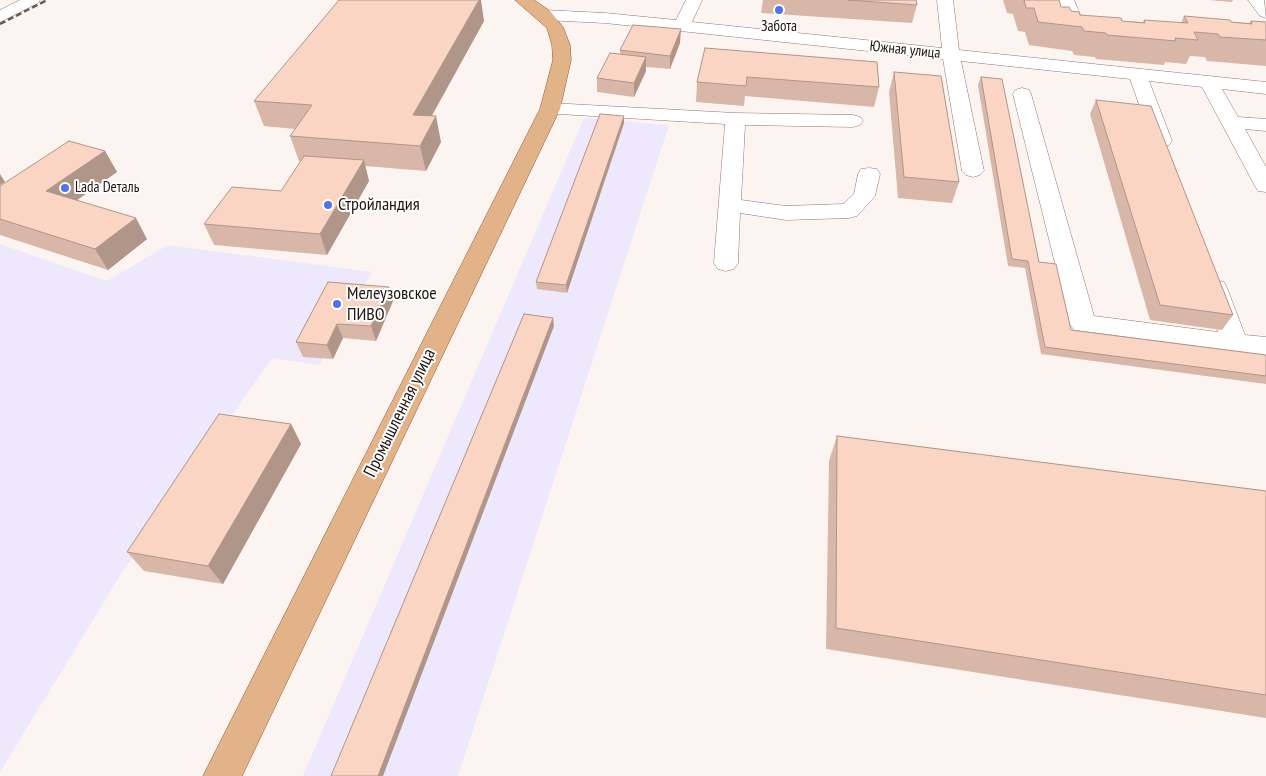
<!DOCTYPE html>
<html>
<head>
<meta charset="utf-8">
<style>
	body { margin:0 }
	canvas { display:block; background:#fbf4f1 }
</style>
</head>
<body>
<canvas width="1266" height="776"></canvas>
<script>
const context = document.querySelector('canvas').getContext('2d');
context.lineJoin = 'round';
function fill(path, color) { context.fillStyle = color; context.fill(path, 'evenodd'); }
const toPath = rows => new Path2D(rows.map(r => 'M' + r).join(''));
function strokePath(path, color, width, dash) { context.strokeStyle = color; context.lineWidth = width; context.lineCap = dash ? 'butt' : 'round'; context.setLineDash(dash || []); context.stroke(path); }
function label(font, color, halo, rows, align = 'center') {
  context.font = font + ' "PT Sans Narrow",sans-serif'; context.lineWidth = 4; context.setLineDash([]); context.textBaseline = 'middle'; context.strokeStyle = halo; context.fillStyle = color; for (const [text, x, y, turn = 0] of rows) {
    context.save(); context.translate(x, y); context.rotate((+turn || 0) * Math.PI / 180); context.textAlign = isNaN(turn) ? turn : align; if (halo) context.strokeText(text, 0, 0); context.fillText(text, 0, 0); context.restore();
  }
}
const industrial = toPath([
	[584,118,669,125,458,776,303,776],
	[0,244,107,281,168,245,372,272,319,365,272,358,121,574,0,772]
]);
const minor = toPath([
	[20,0,40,0,38,3,0,22,0,10,20,0],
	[686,0,702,0,692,22,942,48,937,0,953,0,959,50,1266,82,1266,94,1222,89,1238,117,1266,119,1266,131,1245,129,1266,167,1266,192,1258,191,1255,186,1202,87,1149,81,1172,141,1169,145,1162,147,1155,145,1152,141,1130,79,961,61,984,171,980,175,973,177,966,175,962,171,943,59,605,23,544,20,538,19,536,15,538,11,544,10,605,13,676,20,686,0],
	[1058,0,1074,0,1082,19,1098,21,1100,25,1098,29,1092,30,1069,28,1058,0],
	[1248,0,1264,0,1266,18,1260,16,1248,0],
	[1022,88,1029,90,1031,94,1094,316,1218,332,1203,288,1206,282,1215,280,1224,282,1227,288,1245,335,1266,337,1266,355,1074,330,1070,324,1013,94,1015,90,1022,88],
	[550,103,735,113,853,115,860,117,863,121,860,125,853,127,745,125,741,200,786,206,843,204,854,194,858,174,861,169,869,168,877,169,880,174,875,196,857,216,849,218,786,220,740,213,738,263,734,269,726,271,718,269,714,263,725,124,543,113,540,109,543,105,550,103]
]);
const major = toPath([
	[515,0,534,0,550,11,563,27,570,45,571,60,560,109,242,776,203,776,540,109,553,60,552,45,547,28,515,0]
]);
const rail = toPath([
	[0,24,47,0]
]);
const wall = toPath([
	[763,0,916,0,917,5,912,23,761,13],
	[1003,0,1059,0,1061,7,1080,15,1122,21,1143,22,1144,20,1181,23,1184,16,1231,22,1249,23,1251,21,1266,22,1266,66,1207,61,1205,57,1190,56,1186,64,1165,62,1164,65,1096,59,1095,57,1074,55,1072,51,1029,45,1025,32,1018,31,1013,14,1007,13],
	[1208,0,1233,0,1232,2],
	[484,21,432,116,441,142,426,171,365,166,369,181,327,255,214,245,204,224,281,191,301,161,299,161,290,136,295,129,264,126,254,101],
	[680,43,670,69,646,67,646,71,634,97,597,92,597,78,620,54,620,50],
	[705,48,879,87,874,107,745,96,744,106,696,102,697,82],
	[894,72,959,182,952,203,898,198,889,92],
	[981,77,1039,262,1071,330,1266,355,1266,384,1041,354,1025,268,1008,266,978,85],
	[1096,100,1233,315,1222,330,1150,320,1090,114],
	[624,116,624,123,567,293,537,289,536,282],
	[105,151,117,172,77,200,147,239,108,270,0,235,0,186],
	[328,282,393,301,376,341,343,338,333,359,303,357,296,342],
	[291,424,301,444,223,584,144,571,127,552],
	[837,436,1266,491,1266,718,826,649,829,461]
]);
const shadedWall = toPath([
	[479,0,481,0,484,21,418,140,413,115],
	[681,29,680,43,670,69,670,56],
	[646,57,646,71,634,97,634,83],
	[436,116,441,142,426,171,420,146],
	[624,116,624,123,567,293,566,285],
	[105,151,117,172,60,212,46,191],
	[364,160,369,181,327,255,320,234],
	[0,174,5,182,0,185],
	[136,218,147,239,108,270,95,249],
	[389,287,393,301,376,341,371,326],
	[553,318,554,326,383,776,378,776],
	[337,324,343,338,333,359,327,345],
	[291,424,301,444,223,584,208,566]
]);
const building = toPath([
	[339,0,479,0,413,115,436,116,420,146,290,136,312,105,254,101,339,0],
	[848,0,916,0,917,5,848,0],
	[1024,0,1059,0,1061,7,1069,7,1071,11,1079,12,1080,15,1121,18,1122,21,1145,23,1144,20,1188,23,1184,16,1230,20,1231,22,1252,24,1251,21,1266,22,1266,40,1220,37,1218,34,1194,32,1198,40,1175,38,1176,41,1107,35,1106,33,1084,31,1082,27,1038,22,1034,8,1026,8,1024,0],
	[633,25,681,29,670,56,620,50,633,25],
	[705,48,877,62,879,87,747,77,746,86,697,82,705,48],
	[610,53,646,57,634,83,597,78,610,53],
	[894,72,941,76,959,182,904,177,894,72],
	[981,77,1002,79,1039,262,1056,264,1071,330,1266,355,1266,376,1045,347,1028,261,1012,259,981,77],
	[1096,100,1151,106,1233,315,1160,305,1096,100],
	[600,114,624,116,566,285,536,282,600,114],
	[69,141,105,151,46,191,136,218,95,249,0,219,0,186,69,141],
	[304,156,364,160,320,234,204,224,232,187,281,191,304,156],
	[328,282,389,287,371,326,337,324,327,345,296,342,328,282],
	[524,314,553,318,378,776,331,776,524,314],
	[219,414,291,424,208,566,127,552,219,414],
	[837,436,1266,491,1266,695,836,628,837,436]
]);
const markers = [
	[779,10,5,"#5175e9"],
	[65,188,5,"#5175e9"],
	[328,205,5,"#5175e9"],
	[337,304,5,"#5175e9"]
];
const farPoinames = [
	["Забота",779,27],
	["Lada Dеталь",75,188,"left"]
];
const farStreetnames = [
	["Южная улица",905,50,6]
];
const poiNames = [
	["Стройландия",338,205],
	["Мелеузовское",347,294],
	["ПИВО",347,315]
];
const streetNames = [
	["Промышленная улица",400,413,-64]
];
fill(industrial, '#eee8fd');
strokePath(minor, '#947668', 1);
strokePath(major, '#92592a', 1);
fill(minor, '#fff');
fill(major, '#e2b288');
strokePath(rail, '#675d58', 2.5, [6, 3]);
fill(wall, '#d8b7a9');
fill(shadedWall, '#b09589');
fill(building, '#fbd5c4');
strokePath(building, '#b09589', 1);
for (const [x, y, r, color] of markers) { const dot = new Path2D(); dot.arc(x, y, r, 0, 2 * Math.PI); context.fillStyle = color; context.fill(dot); strokePath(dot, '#fff', 2); }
label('15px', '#20150f', '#fff', farPoinames);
label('15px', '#20150f', '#fff', farStreetnames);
label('18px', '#20150f', '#fff', poiNames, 'left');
label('18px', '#20150f', '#fff', streetNames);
</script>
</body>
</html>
